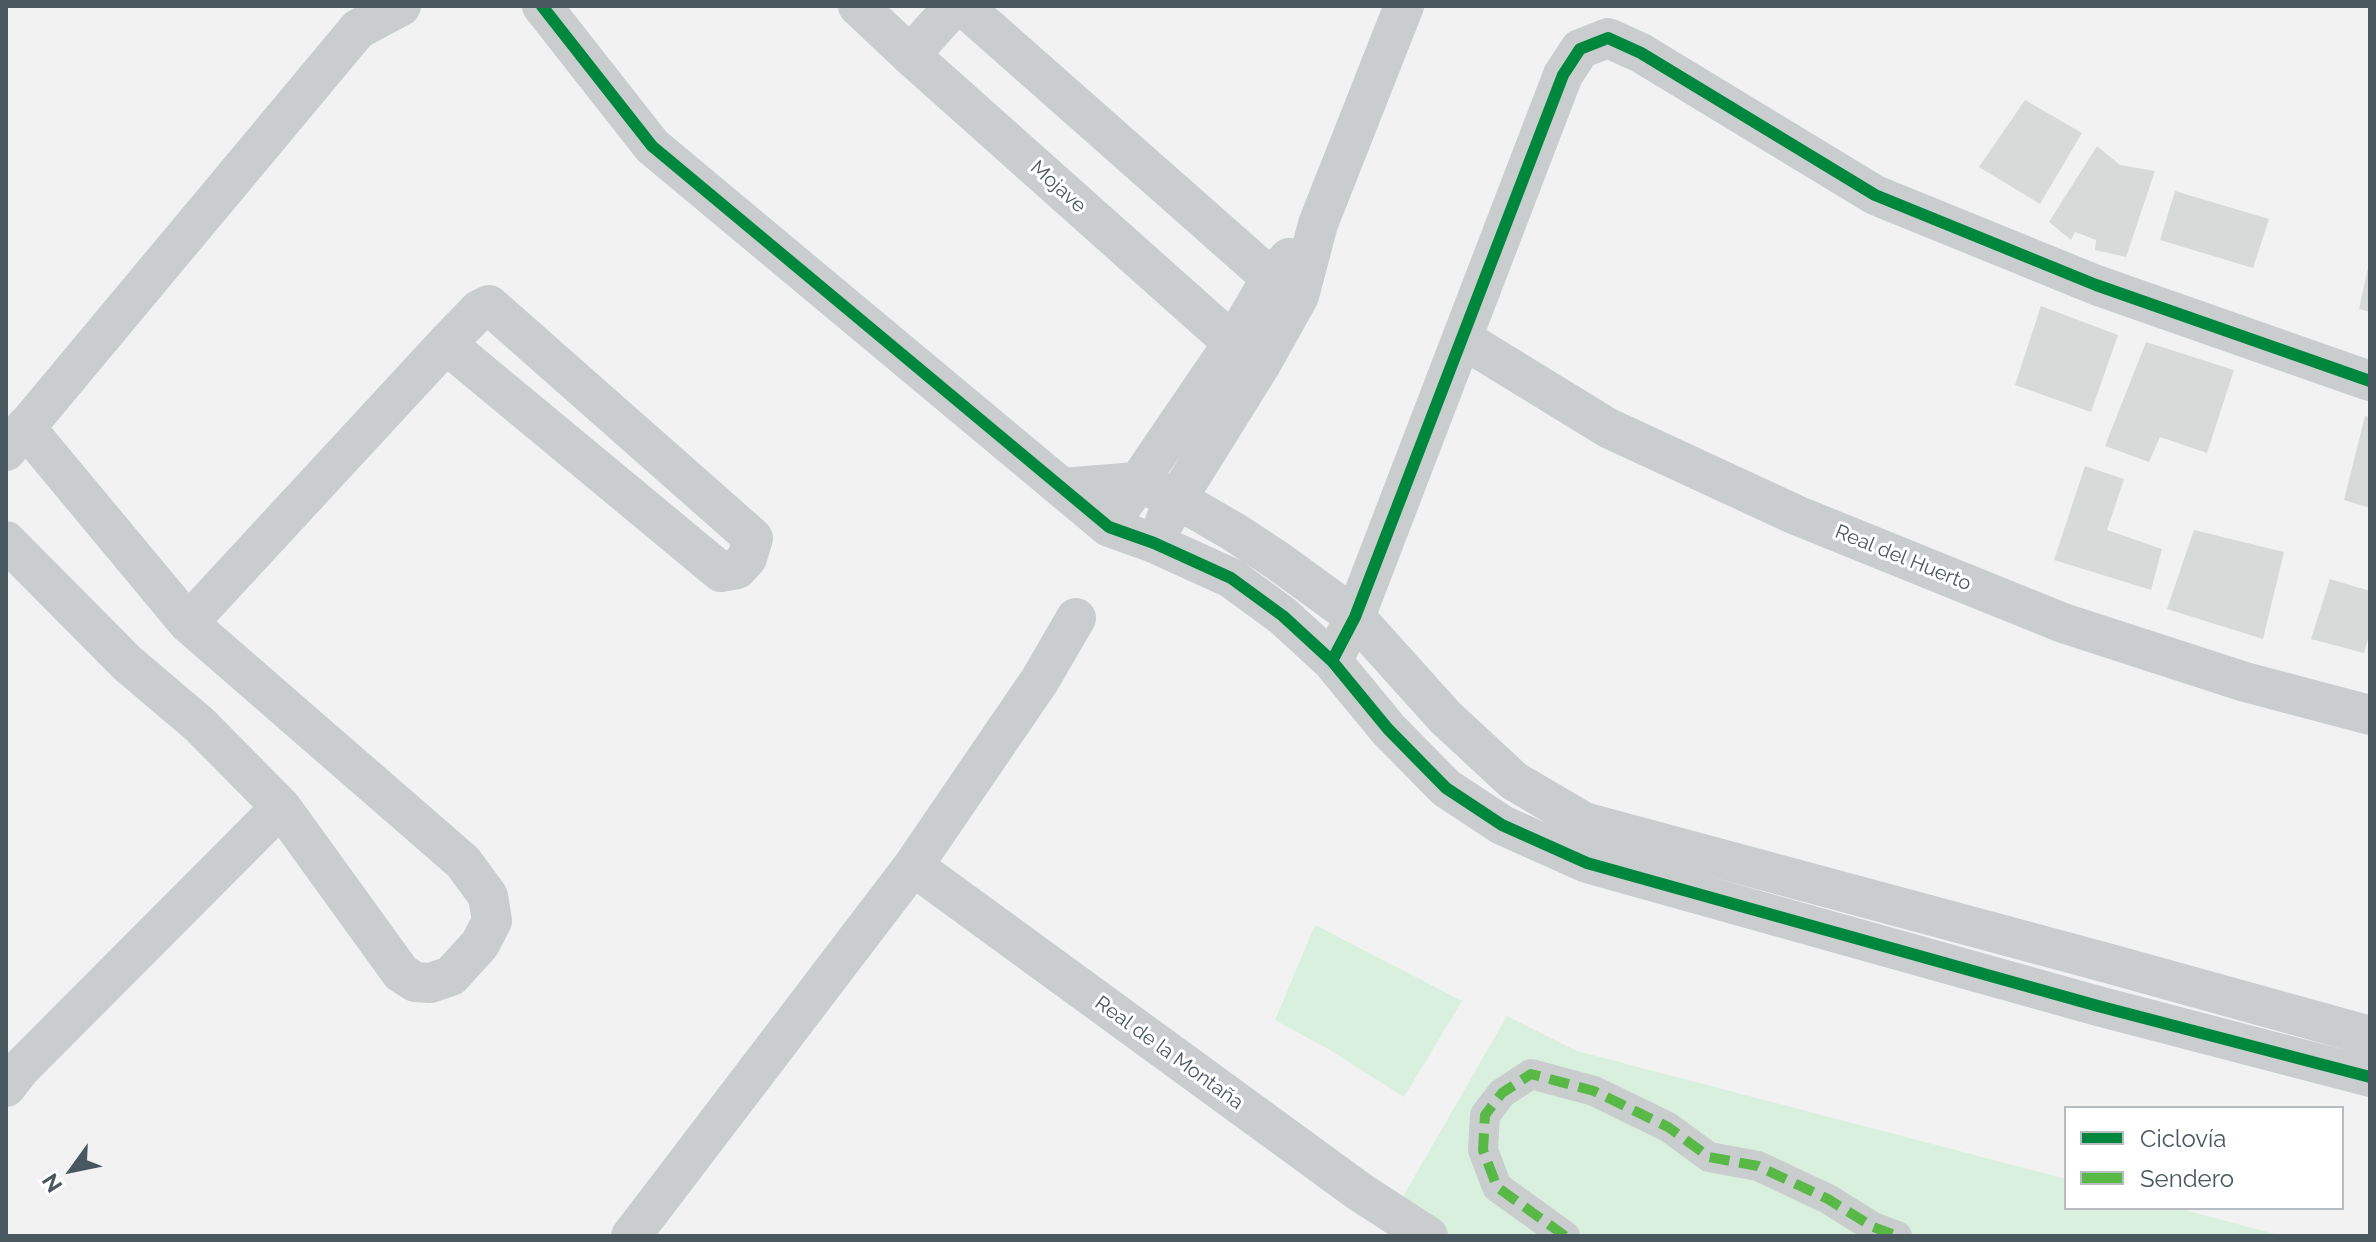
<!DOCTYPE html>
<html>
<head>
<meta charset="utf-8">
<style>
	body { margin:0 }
	#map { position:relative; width:2376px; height:1242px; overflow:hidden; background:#f2f2f2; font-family:Raleway,sans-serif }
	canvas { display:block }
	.frame { position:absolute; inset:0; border:8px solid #49585e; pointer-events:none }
	.legend { position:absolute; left:2064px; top:1106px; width:280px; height:104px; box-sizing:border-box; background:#fff; border:2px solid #b6bcbf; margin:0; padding:10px 14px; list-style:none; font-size:24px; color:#49585e }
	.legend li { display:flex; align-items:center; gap:16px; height:40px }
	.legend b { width:40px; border:2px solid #b6bcbf }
	.north { position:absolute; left:32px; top:1130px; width:80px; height:80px; -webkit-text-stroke:6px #fff; paint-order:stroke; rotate:237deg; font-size:22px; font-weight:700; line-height:32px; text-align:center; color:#49585e }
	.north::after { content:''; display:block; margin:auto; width:28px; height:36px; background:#49585e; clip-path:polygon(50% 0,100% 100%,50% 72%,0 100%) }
</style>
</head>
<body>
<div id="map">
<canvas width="2376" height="1242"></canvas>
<div class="frame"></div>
<ul class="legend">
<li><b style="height:10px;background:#00873e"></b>Ciclovía</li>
<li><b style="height:10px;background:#58b947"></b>Sendero</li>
</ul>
<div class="north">N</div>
</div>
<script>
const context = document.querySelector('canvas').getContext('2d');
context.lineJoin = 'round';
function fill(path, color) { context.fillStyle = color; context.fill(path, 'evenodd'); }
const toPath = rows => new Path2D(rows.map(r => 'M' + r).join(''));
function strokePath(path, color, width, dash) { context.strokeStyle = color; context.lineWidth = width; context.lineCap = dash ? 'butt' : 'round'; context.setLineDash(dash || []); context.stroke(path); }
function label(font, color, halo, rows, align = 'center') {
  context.font = font + ' Raleway,sans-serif'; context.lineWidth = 6; context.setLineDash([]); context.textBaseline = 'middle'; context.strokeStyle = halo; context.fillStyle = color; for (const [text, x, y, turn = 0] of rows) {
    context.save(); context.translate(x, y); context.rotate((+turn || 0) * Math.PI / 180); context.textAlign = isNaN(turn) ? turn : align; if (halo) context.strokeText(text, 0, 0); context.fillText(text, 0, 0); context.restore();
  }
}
const green = toPath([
	[1315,925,1462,1001,1404,1097,1330,1050,1275,1020],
	[1507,1016,1577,1051,2066,1179,2066,1208,2176,1208,2283,1236,1401,1236,1386,1226]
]);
const building = toPath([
	[2025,100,2082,133,2040,204,1979,167],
	[2097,146,2120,165,2155,171,2126,257,2095,250,2096,240,2075,232,2071,240,2049,222],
	[2175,191,2269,219,2253,268,2160,240],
	[2369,263,2370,263,2370,312,2359,309],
	[2041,306,2118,335,2091,412,2015,385],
	[2146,342,2234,370,2207,453,2160,437,2149,462,2105,446],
	[2365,416,2370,417,2370,508,2344,500],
	[2085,466,2124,479,2107,530,2162,549,2151,590,2054,560],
	[2194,530,2284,552,2263,639,2167,609],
	[2330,579,2370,591,2370,632,2364,653,2311,639]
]);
const pedestrian = toPath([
	[1565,1236,1497,1187,1483,1150,1485,1115,1502,1093,1531,1074,1594,1091,1668,1127,1709,1157,1758,1166,1828,1199,1873,1227,1897,1236]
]);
const minor = toPath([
	[542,6,652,146,1109,527,1154,543,1231,578,1283,616,1332,661,1388,729,1446,788,1502,825,1587,863,2098,1006,2370,1077],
	[858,6,910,55,1233,343,1261,364],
	[963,6,1271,278,1299,296],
	[910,55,954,6],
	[1463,339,1608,428,1796,515,2063,623,2245,682,2370,715],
	[6,451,358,29,401,6],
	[1062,488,1137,482,1177,499,1234,532,1278,561,1355,617,1445,717,1514,781,1584,822,2107,963,2370,1036],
	[1124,503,1233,343,1271,278,1289,258],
	[1165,521,1177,499,1261,364,1299,296,1318,224,1404,6],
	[6,541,127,663,200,725,281,807,401,973,415,982,430,983,451,976,480,944,492,921,488,896,463,862,188,623,25,427],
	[188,623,446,344,479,310,489,305,753,538,747,558,737,569,721,572,446,344],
	[1332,661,1355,617,1563,75,1580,49,1608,38,1641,53,1875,195,2096,285,2370,381],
	[913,866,1360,1192,1428,1236],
	[6,1087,20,1069,281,807],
	[631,1236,913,866,1040,680,1076,618]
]);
const quiet = toPath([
	[1565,1236,1497,1187,1483,1150,1485,1115,1502,1093,1531,1074,1594,1091,1668,1127,1709,1157,1758,1166,1828,1199,1873,1227,1897,1236]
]);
const cycleway = toPath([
	[542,6,652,146,1109,527,1154,543,1231,578,1283,616,1332,661,1388,729,1446,788,1502,825,1587,863,2098,1006,2370,1077],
	[1332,661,1355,617,1563,75,1580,49,1608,38,1641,53,1875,195,2096,285,2370,381]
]);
const streetNames = [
	["Mojave",1058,187,42],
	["Real del Huerto",1903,558,22],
	["Real de la Montaña",1169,1053,36]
];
fill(green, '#d8f0dd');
fill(building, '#d8dada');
strokePath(pedestrian, '#c9cdce', 30);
strokePath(minor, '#c9cdce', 40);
strokePath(quiet, '#58b947', 10, [20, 10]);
strokePath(cycleway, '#00873e', 12);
label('20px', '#49585e', '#fff', streetNames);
</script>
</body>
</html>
